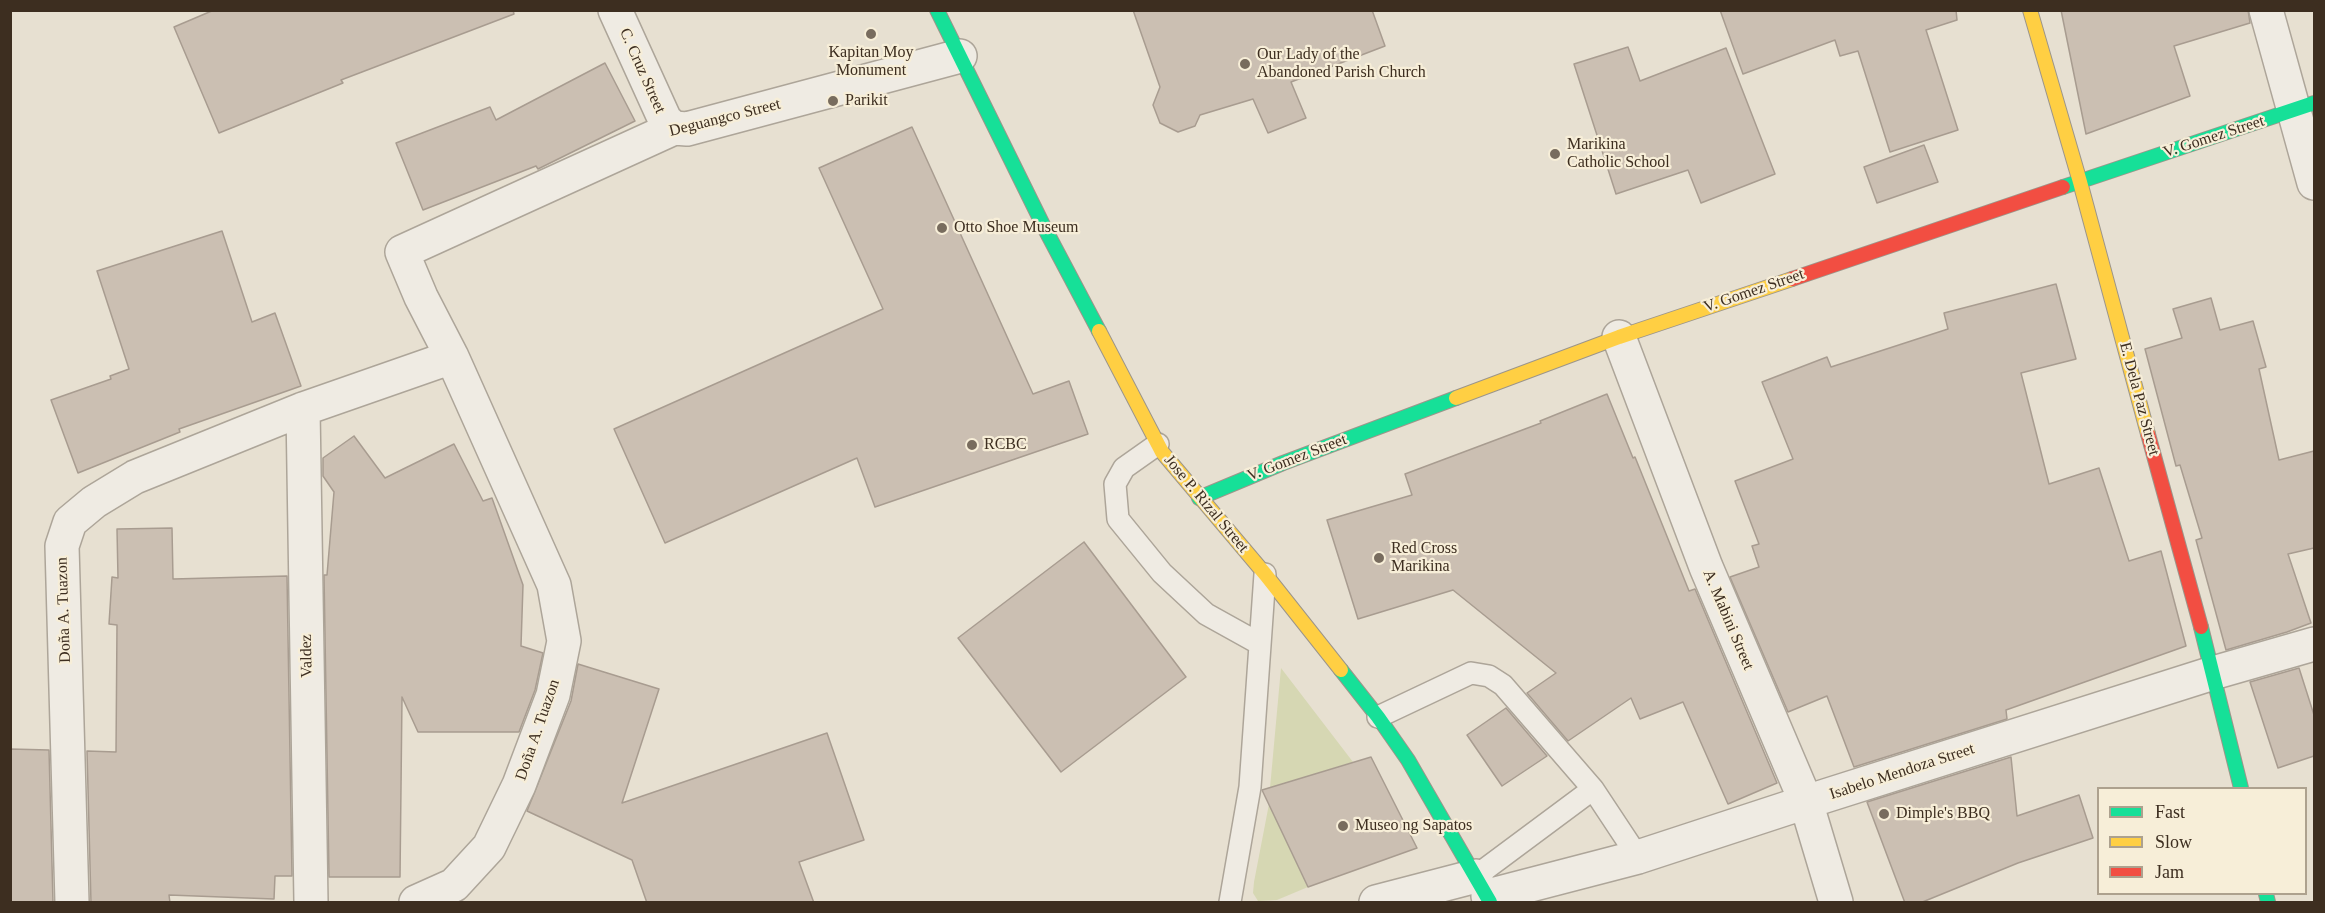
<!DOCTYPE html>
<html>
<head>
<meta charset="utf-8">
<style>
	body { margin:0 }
	#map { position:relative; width:2325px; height:913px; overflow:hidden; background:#e7e0d1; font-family:Georgia,serif }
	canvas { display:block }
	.frame { position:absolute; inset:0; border:12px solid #3d2e20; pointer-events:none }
	.legend { position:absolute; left:2097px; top:787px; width:210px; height:108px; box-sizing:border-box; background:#f7eed8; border:2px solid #ada18e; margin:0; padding:8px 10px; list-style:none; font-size:18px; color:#3d2e20 }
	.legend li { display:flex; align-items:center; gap:12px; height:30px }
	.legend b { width:30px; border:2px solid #ada18e }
</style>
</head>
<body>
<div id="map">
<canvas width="2325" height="913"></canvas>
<div class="frame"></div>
<ul class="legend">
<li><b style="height:8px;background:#16e098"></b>Fast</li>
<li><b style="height:8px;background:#ffcf43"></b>Slow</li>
<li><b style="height:8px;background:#f24e42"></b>Jam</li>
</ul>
</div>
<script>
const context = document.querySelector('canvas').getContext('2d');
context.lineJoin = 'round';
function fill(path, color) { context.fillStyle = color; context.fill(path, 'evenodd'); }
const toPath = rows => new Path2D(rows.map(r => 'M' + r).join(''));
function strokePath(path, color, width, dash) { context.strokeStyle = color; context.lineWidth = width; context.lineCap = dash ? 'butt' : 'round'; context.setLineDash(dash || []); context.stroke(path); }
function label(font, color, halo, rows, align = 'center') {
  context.font = font + ' Georgia,serif'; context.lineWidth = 4.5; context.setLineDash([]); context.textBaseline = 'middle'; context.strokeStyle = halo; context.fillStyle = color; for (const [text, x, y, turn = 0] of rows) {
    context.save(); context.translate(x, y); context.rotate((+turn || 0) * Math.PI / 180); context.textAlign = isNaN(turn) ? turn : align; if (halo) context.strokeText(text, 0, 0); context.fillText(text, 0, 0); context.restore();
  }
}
const green = toPath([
	[1281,668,1353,762,1270,788],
	[1269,804,1308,887,1277,900,1258,901,1253,893,1254,882]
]);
const building = toPath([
	[214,10,513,10,514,14,341,80,343,83,219,133,174,27,214,10],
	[1133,10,1372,10,1385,46,1291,82,1306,118,1268,133,1253,99,1200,115,1195,126,1178,132,1160,123,1153,105,1160,87,1133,10],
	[1720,10,1956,10,1957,20,1926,30,1958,130,1890,152,1858,51,1840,56,1835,40,1743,74,1720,10],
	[2061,10,2248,10,2250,23,2174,46,2190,96,2086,134,2061,10],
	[1628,47,1640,81,1726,48,1775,174,1701,203,1688,170,1616,194,1574,64,1628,47],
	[605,63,635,121,538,169,536,166,423,210,396,143,490,107,496,120,605,63],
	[912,127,1033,394,1069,381,1088,434,875,507,857,458,665,543,614,429,883,309,819,168,912,127],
	[1924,145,1938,182,1877,203,1864,167,1924,145],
	[222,231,252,322,275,313,301,386,179,429,180,432,78,473,51,400,111,379,110,376,129,369,97,271,222,231],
	[2056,284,2076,359,2021,373,2049,484,2099,468,2129,561,2161,551,2186,646,2006,710,2007,719,1854,767,1827,696,1788,712,1730,577,1759,567,1752,546,1759,544,1735,481,1793,459,1762,382,1827,357,1831,367,1948,329,1944,313,2056,284],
	[2211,298,2220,330,2253,321,2266,367,2259,369,2279,460,2314,451,2314,548,2288,554,2311,623,2287,632,2226,650,2196,540,2202,538,2180,465,2176,466,2145,349,2182,338,2173,309,2211,298],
	[1607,394,1633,458,1635,457,1689,591,1695,589,1777,783,1728,804,1683,702,1640,719,1631,698,1568,741,1527,693,1556,673,1453,590,1358,619,1327,520,1412,495,1405,474,1541,423,1540,421,1607,394],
	[354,436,385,478,454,444,483,501,492,498,523,585,521,646,543,653,535,690,519,732,418,732,402,697,400,877,329,877,324,575,327,575,334,492,323,476,323,458,354,436],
	[172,528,173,579,287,576,292,876,275,876,274,899,169,895,170,903,91,903,87,751,116,752,117,625,109,624,112,577,118,578,117,529,172,528],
	[1084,542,1186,677,1061,772,958,638,1084,542],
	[578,664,659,689,622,803,827,733,864,840,799,862,814,903,647,903,632,860,527,811,571,701,578,664],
	[2299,668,2314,715,2314,756,2278,768,2250,682,2299,668],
	[1506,708,1547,756,1502,786,1467,735,1506,708],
	[10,749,49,750,53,903,10,903,10,749],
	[1371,757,1417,848,1308,887,1262,790,1371,757],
	[2011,757,2017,816,2079,795,2093,838,2018,863,1920,903,1905,903,1867,802,2011,757]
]);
const lane = toPath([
	[1158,444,1124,468,1115,484,1118,519,1162,573,1206,614,1260,644],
	[1378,717,1471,673,1489,676,1503,685,1593,789,1476,876],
	[1593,789,1638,857],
	[1230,902,1250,787,1265,574]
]);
const street = toPath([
	[615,10,665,120,674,128],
	[2266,10,2314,183],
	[1619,337,1706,567,1806,802,1836,902],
	[303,409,311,902],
	[1488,896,1638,857,1806,802,2213,673,2314,644],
	[72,902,62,546,70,522,94,502,135,477,303,409,452,357],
	[416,902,454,885,489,847,519,785,553,695,564,641,554,585,452,357,421,297,402,252,674,128,687,129,960,56],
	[1376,902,1476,876]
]);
const fast = toPath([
	[937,10,1045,229,1099,331],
	[2063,187,2314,103],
	[1199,498,1283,463,1456,398],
	[2201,627,2241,788],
	[1341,670,1378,717,1408,760,1490,902],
	[2266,894,2268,902]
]);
const slow = toPath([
	[2030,10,2080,182,2148,434],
	[1099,331,1162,452,1265,574,1341,670],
	[1456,398,1619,337,1792,279]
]);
const jam = toPath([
	[1792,279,2063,187],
	[2148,434,2201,627]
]);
const markers = [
	[871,34,6,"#786c5e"],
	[1245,64,6,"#786c5e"],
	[833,101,6,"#786c5e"],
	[1555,154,6,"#786c5e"],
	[942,228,6,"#786c5e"],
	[972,445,6,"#786c5e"],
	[1379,558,6,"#786c5e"],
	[1884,814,6,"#786c5e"],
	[1343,826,6,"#786c5e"]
];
const poiNames = [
	["Kapitan Moy",871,53,"center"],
	["Monument",871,71,"center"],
	["Our Lady of the",1257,55],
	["Abandoned Parish Church",1257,73],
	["Parikit",845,101],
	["Marikina",1567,145],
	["Catholic School",1567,163],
	["Otto Shoe Museum",954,228],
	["RCBC",984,445],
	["Red Cross",1391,549],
	["Marikina",1391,567],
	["Dimple's BBQ",1896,814],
	["Museo ng Sapatos",1355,826]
];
const streetNames = [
	["C. Cruz Street",642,71,66],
	["Deguangco Street",725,118,-14],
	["V. Gomez Street",2214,137,-18],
	["V. Gomez Street",1754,291,-19],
	["E. Dela Paz Street",2139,399,75],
	["V. Gomez Street",1297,458,-21],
	["Jose P. Rizal Street",1206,504,50],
	["Doña A. Tuazon",64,610,-92],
	["A. Mabini Street",1728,620,67],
	["Valdez",307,656,-91],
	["Doña A. Tuazon",538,730,-71],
	["Isabelo Mendoza Street",1902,772,-18]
];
fill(green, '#d6d7b3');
fill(building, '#cbbfb2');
strokePath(building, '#a89c90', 1.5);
strokePath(lane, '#ada599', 24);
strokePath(street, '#ada599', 36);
strokePath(fast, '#9c958a', 16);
strokePath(slow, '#9c958a', 16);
strokePath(jam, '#9c958a', 16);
strokePath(lane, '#efebe3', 21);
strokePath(street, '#efebe3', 33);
strokePath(fast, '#16e098', 14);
strokePath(slow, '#ffcf43', 14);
strokePath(jam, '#f24e42', 14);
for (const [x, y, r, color] of markers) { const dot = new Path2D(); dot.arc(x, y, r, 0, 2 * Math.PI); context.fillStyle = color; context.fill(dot); strokePath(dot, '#f7eed8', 2); }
label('16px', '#3d2e20', '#f7eed8', poiNames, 'left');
label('16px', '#3d2e20', '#f7eed8', streetNames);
</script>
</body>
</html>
